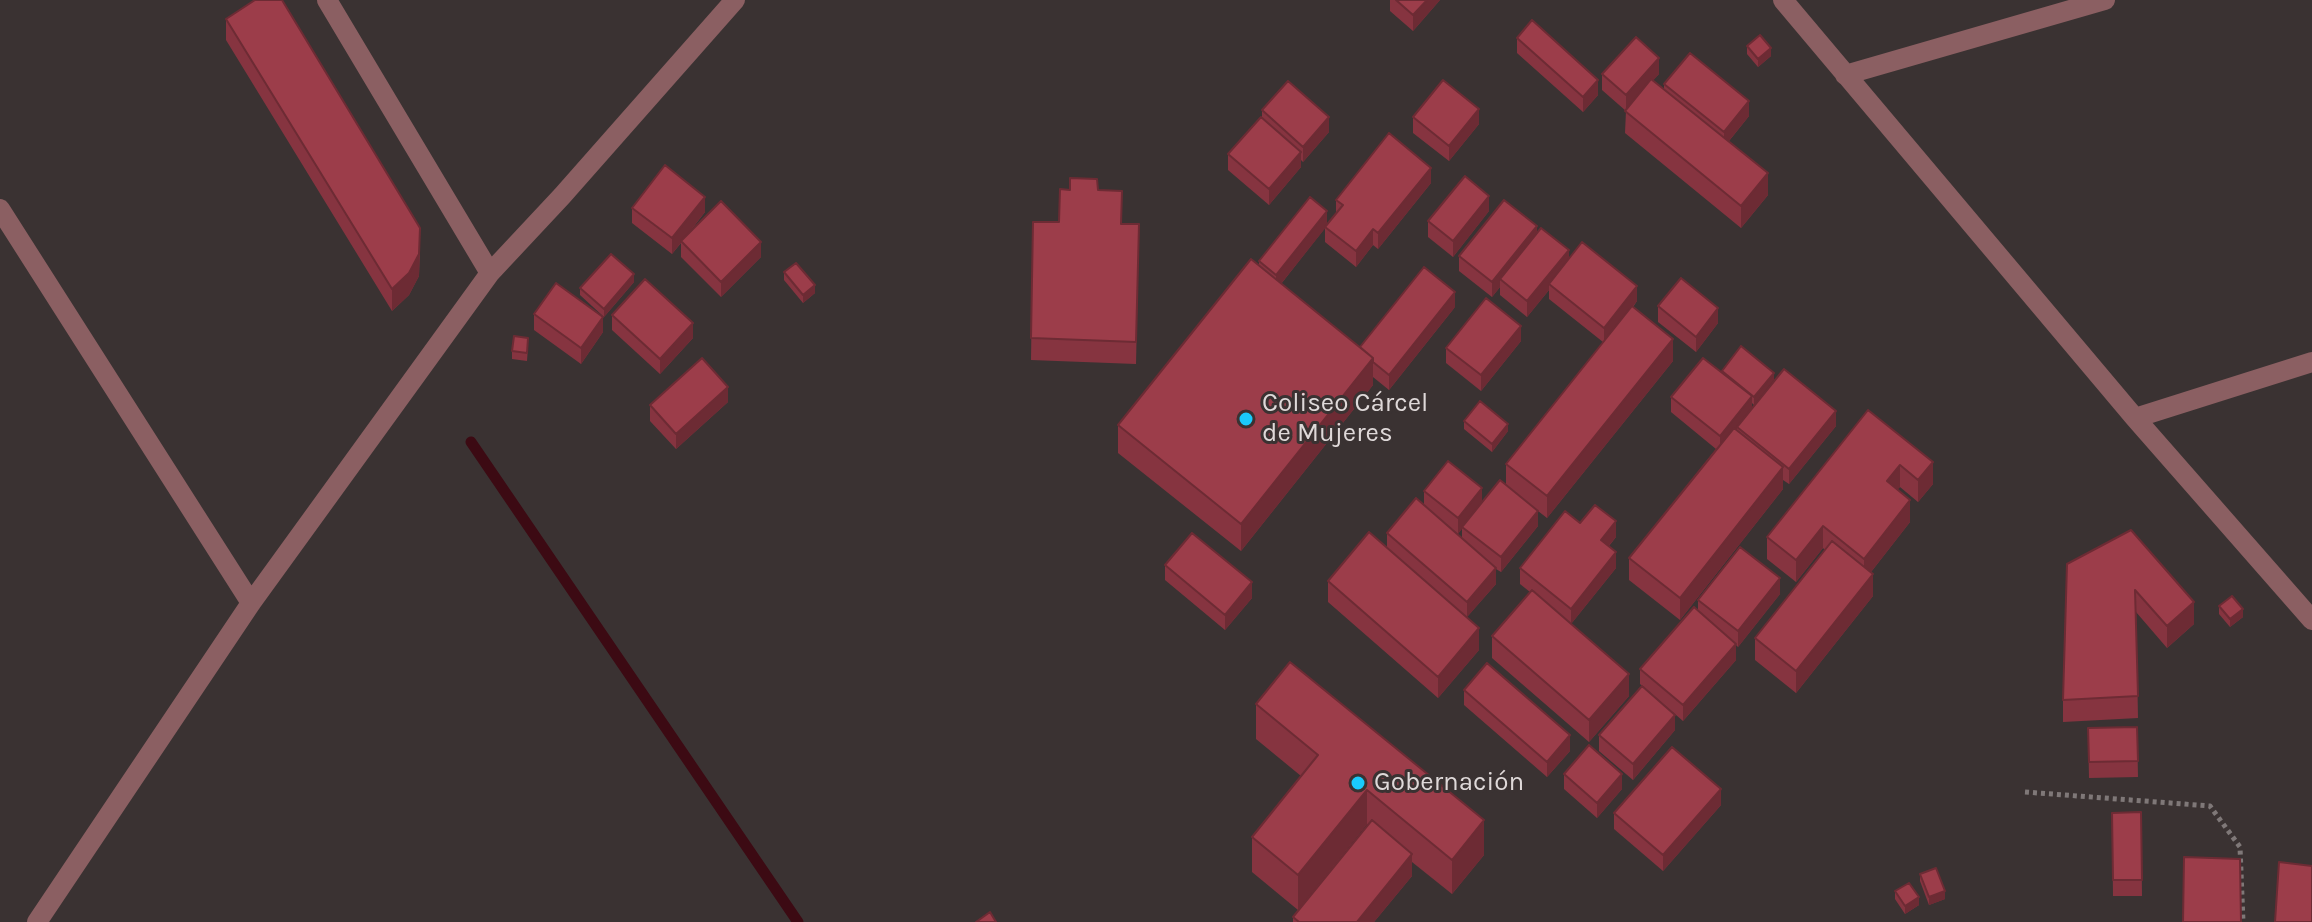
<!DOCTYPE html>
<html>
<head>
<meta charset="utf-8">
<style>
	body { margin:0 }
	canvas { display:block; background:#3a3232 }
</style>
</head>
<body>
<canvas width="2312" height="922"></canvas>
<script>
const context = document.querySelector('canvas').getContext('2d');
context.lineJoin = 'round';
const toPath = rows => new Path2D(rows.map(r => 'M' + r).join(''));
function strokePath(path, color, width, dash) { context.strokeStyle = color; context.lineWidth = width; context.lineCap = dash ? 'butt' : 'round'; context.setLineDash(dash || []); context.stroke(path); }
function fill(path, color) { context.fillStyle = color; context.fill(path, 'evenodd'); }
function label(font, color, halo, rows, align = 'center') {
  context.font = font + ' Karla,sans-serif'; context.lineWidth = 6; context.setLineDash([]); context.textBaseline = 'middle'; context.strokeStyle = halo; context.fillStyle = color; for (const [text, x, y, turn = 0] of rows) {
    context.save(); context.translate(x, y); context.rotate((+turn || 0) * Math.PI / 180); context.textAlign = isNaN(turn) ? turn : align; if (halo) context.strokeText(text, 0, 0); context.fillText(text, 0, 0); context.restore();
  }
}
const stream = toPath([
	[471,442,798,922]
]);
const path = toPath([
	[2025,792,2210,806,2240,847,2243,922]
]);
const street = toPath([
	[327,0,490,273],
	[1783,0,2135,418,2312,620],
	[1845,75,2105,0],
	[0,209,251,603],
	[2135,418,2312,362],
	[37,922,251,603,490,273,562,196,735,0]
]);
const wall = toPath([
	[1390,0,1440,0,1413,31,1390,11],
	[226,19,420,250,419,276,409,295,392,311,226,40],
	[1517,38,1598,95,1583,112,1517,53],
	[1747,46,1771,56,1758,67,1747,54],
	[1602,74,1659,74,1653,80,1664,89,1664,84,1749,116,1729,141,1768,195,1741,228,1625,133,1626,111,1602,90],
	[1262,110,1329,132,1303,162,1301,160,1301,167,1269,205,1228,170,1228,154,1262,118],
	[1413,117,1479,124,1449,161,1413,133],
	[1431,183,1378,249,1373,245,1356,267,1325,242,1325,228,1281,284,1360,347,1455,307,1389,390,1373,377,1373,385,1241,551,1118,453,1118,425,1259,266,1259,261,1327,225,1336,214,1336,200],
	[1098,190,1121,224,1139,224,1136,364,1031,360,1033,222,1059,222],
	[632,208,705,212,685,238,761,257,721,297,681,257,681,243,672,254,632,223],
	[1489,211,1453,257,1428,237,1428,221],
	[1537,234,1569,259,1637,301,1633,307,1673,361,1547,518,1520,497,1538,526,1501,572,1496,569,1496,584,1467,617,1479,650,1438,698,1328,602,1328,581,1387,548,1387,533,1424,505,1424,491,1482,502,1506,485,1506,464,1603,342,1549,299,1549,290,1527,317,1500,295,1500,287,1492,297,1459,271,1459,256],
	[1439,518,1458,534,1462,528,1462,538],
	[784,272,815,293,803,303,784,280],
	[634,282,604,317,580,295,580,288],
	[1658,306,1718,323,1696,352,1658,322],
	[534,314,603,332,581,364,534,330],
	[612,315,693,338,660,374,612,330],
	[1521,341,1481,391,1446,363,1446,348],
	[528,346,527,361,512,359,512,351],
	[1722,371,1774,373,1754,405,1752,403,1752,409,1836,426,1789,484,1783,480,1783,489,1680,620,1629,580,1629,558,1716,449,1671,412,1671,397,1722,373],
	[728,402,676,449,650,421,650,405],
	[1868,410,1933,484,1918,502,1900,487,1897,489,1910,522,1871,572,1873,596,1796,693,1755,660,1755,638,1825,550,1823,548,1796,582,1767,559,1767,537],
	[1464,421,1508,431,1492,452,1464,429],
	[1580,523,1616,537,1609,546,1616,568,1571,624,1629,696,1589,742,1492,658,1492,636,1530,592,1520,584,1520,568],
	[2131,530,2194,624,2167,648,2136,612,2138,718,2063,722,2063,700],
	[1165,565,1252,598,1225,630,1165,580],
	[1780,594,1738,647,1736,645,1736,660,1683,721,1640,684,1640,669,1698,611,1698,600],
	[2219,606,2243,617,2230,627,2219,614],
	[1464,690,1570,751,1547,777,1464,705],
	[1256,704,1484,855,1452,894,1412,862,1412,876,1374,922,1293,922,1293,917,1298,910,1252,872,1252,837,1301,776,1256,739],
	[1367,824,1368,825,1301,907],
	[2137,727,2138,777,2089,778,2088,728],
	[1675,730,1633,780,1599,751,1599,735],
	[1564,774,1622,789,1597,818,1564,789],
	[1721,805,1663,871,1614,829,1614,813],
	[2141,812,2142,896,2113,896,2112,813],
	[1920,874,1945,899,1929,905,1920,881],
	[1895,891,1919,905,1905,914,1895,899]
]);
const shadedWall = toPath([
	[1427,0,1440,0,1413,31,1413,15],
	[1771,48,1771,56,1758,67,1758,59],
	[1659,58,1659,74,1626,111,1626,95],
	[1598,80,1598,95,1583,112,1583,97],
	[1749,101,1749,116,1724,147,1724,132],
	[1479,109,1479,124,1449,161,1449,146],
	[1329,117,1329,132,1303,162,1303,147],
	[1301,152,1301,167,1269,205,1269,189],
	[1431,168,1431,183,1378,249,1378,233],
	[1768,173,1768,195,1741,228,1741,206],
	[1489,196,1489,211,1453,257,1453,241],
	[705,197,705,212,672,254,672,238],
	[1327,211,1327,226,1276,290,1276,275],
	[1537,226,1537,242,1500,279,1500,287,1492,297,1492,282],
	[420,228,419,276,409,295,392,311,392,289],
	[1373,229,1373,245,1356,267,1356,251],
	[761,242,761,257,721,297,721,282],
	[1569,250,1569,265,1549,284,1549,290,1527,317,1527,301],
	[634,274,634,282,604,317,604,309],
	[815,285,815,293,803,303,803,295],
	[1637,286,1637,301,1604,343,1604,328],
	[1455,292,1455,307,1389,390,1389,375],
	[1718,308,1718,323,1696,352,1696,337],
	[603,317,603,332,581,364,581,348],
	[693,323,693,338,660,374,660,359],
	[1521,326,1521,341,1481,391,1481,375],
	[1673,339,1673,361,1547,518,1547,496],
	[1373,358,1373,385,1241,551,1241,524],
	[1774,373,1774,380,1754,405,1754,397],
	[728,387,728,402,676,449,676,434],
	[1752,396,1752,412,1737,427,1737,430,1720,452,1720,436],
	[1836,411,1836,426,1789,484,1789,469],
	[1508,424,1508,431,1492,452,1492,444],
	[1933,462,1933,484,1918,502,1918,480],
	[1900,465,1900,487,1887,503,1887,481],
	[1783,467,1783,489,1680,620,1680,598],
	[1482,488,1482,504,1458,534,1458,518],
	[1910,500,1910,522,1864,581,1864,559],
	[1538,511,1538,526,1501,572,1501,557],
	[1616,521,1616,537,1601,555,1601,540],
	[1823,526,1823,548,1796,582,1796,560],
	[1616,552,1616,568,1571,624,1571,609],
	[1496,568,1496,584,1467,617,1467,602],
	[1873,574,1873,596,1796,693,1796,671],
	[1780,578,1780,594,1738,647,1738,631],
	[1252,582,1252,598,1225,630,1225,615],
	[2194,602,2194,624,2167,648,2167,626],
	[2243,609,2243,617,2230,627,2230,619],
	[1479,628,1479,650,1438,698,1438,677],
	[1736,644,1736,660,1683,721,1683,705],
	[1629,674,1629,696,1589,742,1589,720],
	[1675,715,1675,730,1633,780,1633,764],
	[1570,735,1570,751,1547,777,1547,762],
	[1622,774,1622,789,1597,818,1597,803],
	[1721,789,1721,805,1663,871,1663,855],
	[1367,790,1367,824,1298,910,1298,875],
	[1484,820,1484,855,1452,894,1452,860],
	[1412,854,1412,876,1374,922,1357,922],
	[1945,891,1945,899,1929,905,1929,897],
	[1919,897,1919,905,1905,914,1905,906]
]);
const building = toPath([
	[255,0,282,0,420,228,419,254,409,273,392,289,226,19,255,0],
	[1396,0,1427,0,1413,15,1396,0],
	[1532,20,1598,80,1583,97,1517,38,1532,20],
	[1760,35,1771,48,1758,59,1747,46,1760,35],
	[1636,37,1659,58,1626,95,1602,74,1636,37],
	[1690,53,1749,101,1724,132,1664,84,1690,53],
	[1651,79,1768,173,1741,206,1625,111,1651,79],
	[1443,80,1479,109,1449,146,1413,117,1443,80],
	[1288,81,1329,117,1303,147,1262,110,1288,81],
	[1261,117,1301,152,1269,189,1228,154,1261,117],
	[1389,133,1431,168,1378,233,1373,229,1356,251,1325,227,1343,205,1336,200,1389,133],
	[665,165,705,197,672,238,632,208,665,165],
	[1465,176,1489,196,1453,241,1428,221,1465,176],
	[1070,178,1097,179,1098,190,1122,191,1121,224,1139,224,1136,342,1031,338,1033,222,1059,222,1060,189,1070,190,1070,178],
	[1310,197,1327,211,1276,275,1259,261,1310,197],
	[1504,200,1537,226,1492,282,1459,256,1504,200],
	[721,201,761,242,721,282,681,241,721,201],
	[1541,228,1569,250,1527,301,1500,279,1541,228],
	[1582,242,1637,286,1604,328,1549,284,1582,242],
	[611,254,634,274,604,309,580,288,611,254],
	[1251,259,1373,358,1241,524,1118,425,1251,259],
	[796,263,815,285,803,295,784,272,796,263],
	[1424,267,1455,292,1389,375,1373,362,1373,358,1360,347,1424,267],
	[1681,278,1718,308,1696,337,1658,306,1681,278],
	[645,279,693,323,660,359,612,315,645,279],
	[556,283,603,317,581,348,534,314,556,283],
	[1486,298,1521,326,1481,375,1446,348,1486,298],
	[1632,306,1673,339,1547,496,1506,464,1632,306],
	[514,336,528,338,527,353,512,351,514,336],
	[1741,346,1774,373,1754,397,1722,371,1741,346],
	[702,358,728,387,676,434,650,405,702,358],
	[1703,358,1752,396,1720,436,1671,397,1703,358],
	[1784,369,1836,411,1789,469,1737,427,1784,369],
	[1480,401,1508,424,1492,444,1464,421,1480,401],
	[1868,410,1933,462,1918,480,1900,465,1887,481,1910,500,1864,559,1823,526,1796,560,1767,537,1868,410],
	[1734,428,1783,467,1680,598,1629,558,1734,428],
	[1448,461,1482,488,1458,518,1424,491,1448,461],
	[1500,480,1538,511,1501,557,1462,527,1500,480],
	[1416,498,1496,568,1467,602,1387,533,1416,498],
	[1595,505,1616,521,1601,540,1616,552,1571,609,1520,568,1565,511,1580,523,1595,505],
	[2131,530,2194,602,2167,626,2135,590,2138,696,2063,700,2067,564,2131,530],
	[1369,532,1479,628,1438,677,1328,581,1369,532],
	[1192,533,1252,582,1225,615,1165,565,1192,533],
	[1832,541,1873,574,1796,671,1755,638,1832,541],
	[1740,547,1780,578,1738,631,1698,600,1740,547],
	[1532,590,1629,674,1589,720,1492,636,1532,590],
	[2232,596,2243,609,2230,619,2219,606,2232,596],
	[1694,607,1736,644,1683,705,1640,669,1694,607],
	[1290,662,1484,820,1452,860,1367,790,1298,875,1252,837,1318,755,1256,704,1290,662],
	[1487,663,1570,735,1547,762,1464,690,1487,663],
	[1642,686,1675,715,1633,764,1599,735,1642,686],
	[2137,727,2138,761,2089,762,2088,728,2137,727],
	[1589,745,1622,774,1597,803,1564,774,1589,745],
	[1672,747,1721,789,1663,855,1614,813,1672,747],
	[2141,812,2142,880,2113,880,2112,813,2141,812],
	[1372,820,1412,854,1357,922,1299,922,1293,917,1372,820],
	[2184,857,2240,859,2241,922,2183,922,2184,857],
	[2279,862,2312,866,2312,922,2275,922,2279,862],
	[1936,868,1945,891,1929,897,1920,874,1936,868],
	[1909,883,1919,897,1905,906,1895,891,1909,883],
	[990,912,996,922,976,922,990,912]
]);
const markers = [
	[1246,419,8,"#1acafc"],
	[1358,783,8,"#1acafc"]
];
const poiNames = [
	["Coliseo Cárcel",1262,404],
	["de Mujeres",1262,434],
	["Gobernación",1374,783]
];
strokePath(stream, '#3c0a13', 11);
strokePath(path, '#7f7878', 5, [4, 4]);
strokePath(street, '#8b5f62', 20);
fill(wall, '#863440');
fill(shadedWall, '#6d2b34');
fill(building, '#9c3d4a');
strokePath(building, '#6d2b34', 2);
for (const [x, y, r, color] of markers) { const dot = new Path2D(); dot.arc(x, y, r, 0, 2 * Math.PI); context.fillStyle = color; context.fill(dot); strokePath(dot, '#3a3232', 3); }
label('26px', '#dfd9d9', '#3a3232', poiNames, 'left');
</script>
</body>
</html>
